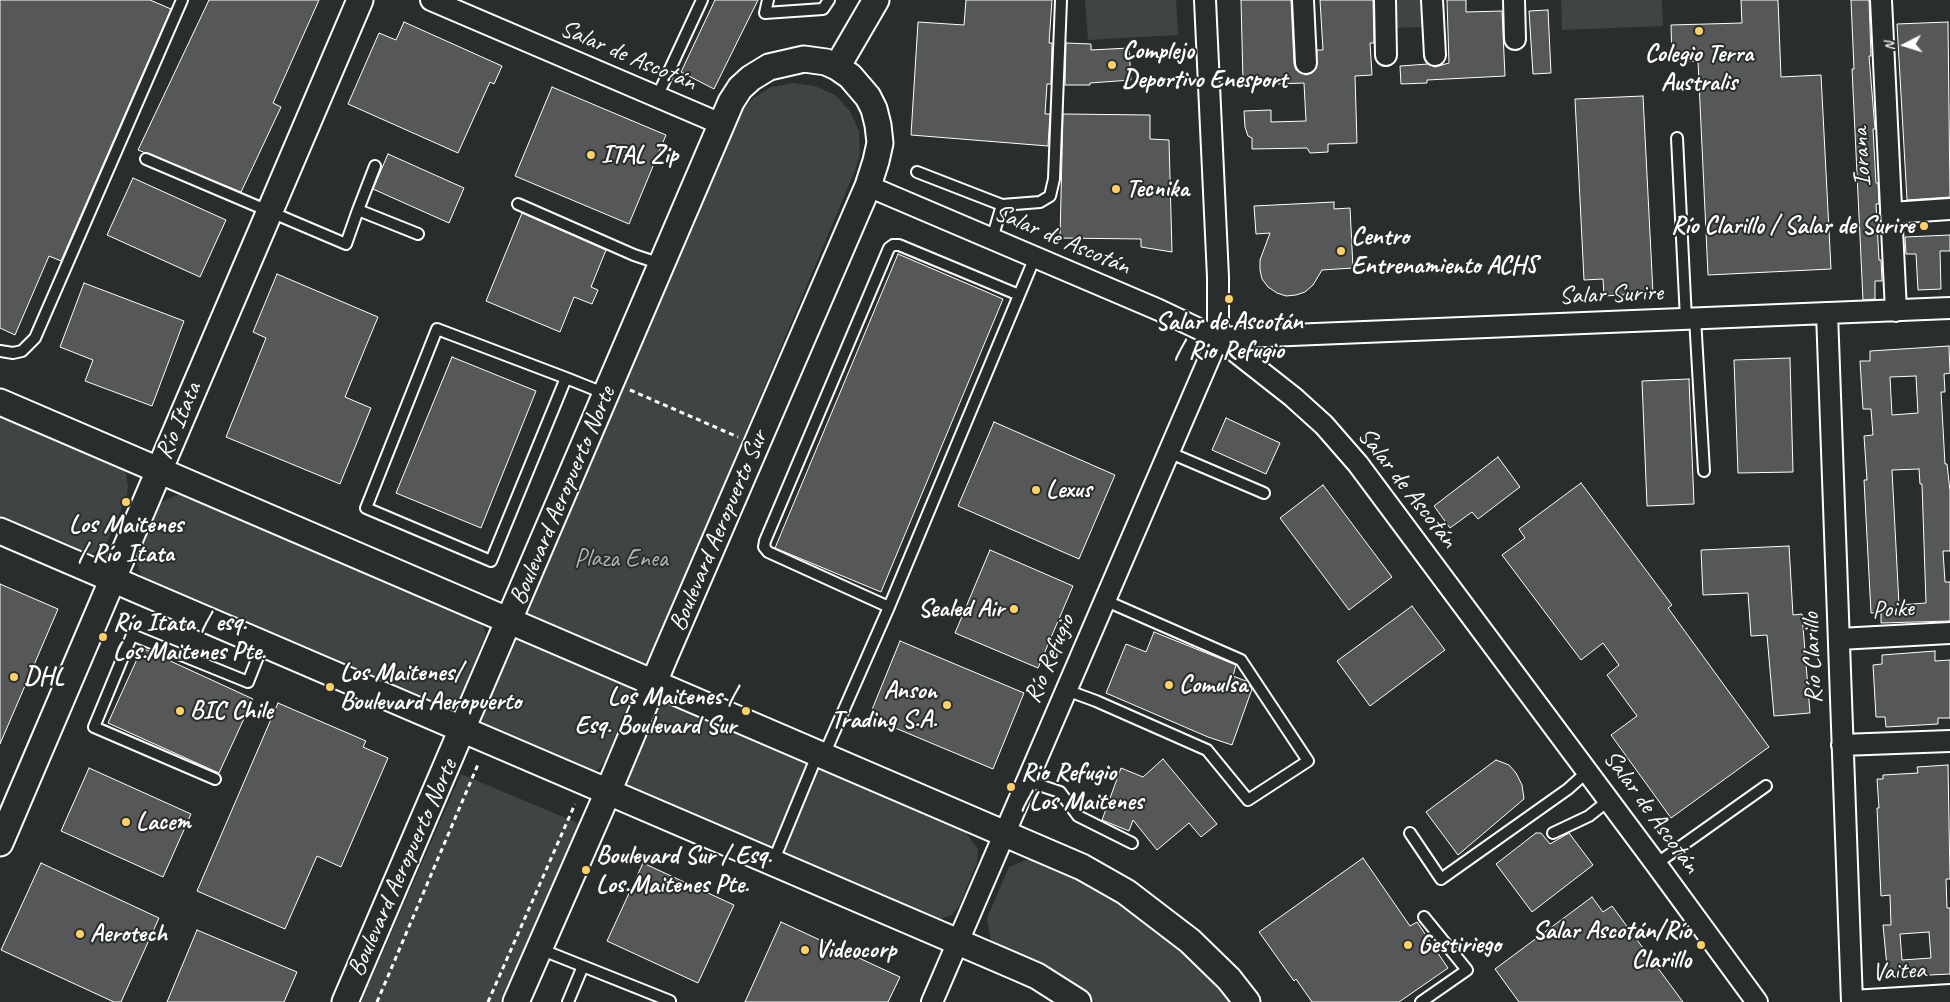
<!DOCTYPE html>
<html>
<head>
<meta charset="utf-8">
<style>
	body { margin:0 }
	#map { position:relative; width:1950px; height:1002px; overflow:hidden; background:#2a2d2e; font-family:Caveat,sans-serif }
	canvas { display:block }
	.north { position:absolute; left:1880px; top:20px; width:50px; height:50px; -webkit-text-stroke:4px #2a2d2e; paint-order:stroke; rotate:265deg; font-size:14px; font-weight:700; line-height:20px; text-align:center; color:#fff }
	.north::after { content:''; display:block; margin:auto; width:18px; height:22px; background:#fff; clip-path:polygon(50% 0,100% 100%,50% 72%,0 100%) }
</style>
</head>
<body>
<div id="map">
<canvas width="1950" height="1002"></canvas>
<div class="north">N</div>
</div>
<script>
const context = document.querySelector('canvas').getContext('2d');
context.lineJoin = 'round';
function fill(path, color) { context.fillStyle = color; context.fill(path, 'evenodd'); }
const toPath = rows => new Path2D(rows.map(r => 'M' + r).join(''));
function strokePath(path, color, width, dash) { context.strokeStyle = color; context.lineWidth = width; context.lineCap = dash ? 'butt' : 'round'; context.setLineDash(dash || []); context.stroke(path); }
function label(font, color, halo, rows, align = 'center') {
  context.font = font + ' Caveat,sans-serif'; context.lineWidth = 4; context.setLineDash([]); context.textBaseline = 'middle'; context.strokeStyle = halo; context.fillStyle = color; for (const [text, x, y, turn = 0] of rows) {
    context.save(); context.translate(x, y); context.rotate((+turn || 0) * Math.PI / 180); context.textAlign = isNaN(turn) ? turn : align; if (halo) context.strokeText(text, 0, 0); context.fillText(text, 0, 0); context.restore();
  }
}
const green = toPath([
	[1085,0,1176,0,1178,35,1088,40],
	[1395,0,1424,0,1425,27,1396,28],
	[1561,0,1662,0,1663,26,1562,30],
	[793,83,815,86,835,95,850,111,859,131,860,153,856,168,647,667,526,615,738,116,752,99,771,87],
	[0,411,125,468,128,486,127,496,106,545,94,553,81,554,0,519],
	[191,493,478,619,482,624,486,634,455,709,443,711,152,586,142,578,137,564,137,555,160,503,174,496],
	[522,637,627,682,630,688,631,697,605,761,599,769,590,772,486,728,482,719,483,709,514,640],
	[672,701,961,826,978,849,977,863,959,906,952,915,937,920,631,791,628,785,628,778,656,709,664,704],
	[461,774,580,824,500,1002,361,1002],
	[1040,859,1060,867,1147,921,1181,949,1218,985,1231,1002,1095,1002,1057,974,991,942,987,918,1009,867,1025,860]
]);
const building = toPath([
	[0,0,150,0,171,9,61,261,49,256,15,335,0,328,0,0],
	[209,0,319,0,273,103,281,107,241,192,138,150,209,0],
	[715,0,758,0,714,89,681,72,715,0],
	[966,0,1052,0,1049,43,1052,43,1051,84,1047,84,1045,114,1050,114,1048,146,911,135,918,22,964,25,966,0],
	[1241,0,1291,0,1294,64,1296,70,1306,75,1312,73,1316,69,1317,50,1323,50,1320,0,1373,0,1374,43,1370,43,1372,75,1355,76,1357,143,1328,144,1328,152,1310,153,1307,148,1252,149,1252,138,1248,136,1245,127,1244,111,1271,110,1271,122,1306,121,1304,83,1278,84,1278,80,1243,81,1241,0],
	[1447,0,1466,0,1466,12,1502,11,1505,76,1427,80,1427,83,1401,84,1400,66,1428,64,1435,67,1449,63,1447,0],
	[1741,0,1778,0,1781,77,1821,75,1831,269,1708,275,1698,61,1672,62,1671,25,1742,23,1741,0],
	[1851,0,1869,0,1871,56,1869,56,1875,129,1873,129,1876,183,1878,183,1879,204,1876,204,1879,260,1881,260,1882,281,1875,281,1875,299,1863,300,1852,69,1854,69,1851,0],
	[1548,10,1551,73,1533,74,1529,11,1548,10],
	[404,22,502,66,494,84,490,82,458,153,348,104,379,33,396,40,404,22],
	[1948,22,1950,197,1907,200,1897,24,1948,22],
	[1066,43,1091,44,1091,50,1129,48,1131,80,1090,83,1090,85,1065,85,1066,43],
	[552,87,666,135,629,224,515,176,552,87],
	[1643,96,1653,293,1604,296,1603,279,1584,280,1575,99,1643,96],
	[1063,114,1150,115,1150,139,1169,140,1172,252,1141,247,1141,239,1060,238,1063,114],
	[388,154,464,188,449,223,373,189,388,154],
	[133,178,226,220,200,277,107,235,133,178],
	[1334,202,1334,209,1350,208,1353,268,1322,270,1313,285,1305,292,1296,295,1286,296,1277,293,1268,287,1262,279,1260,270,1260,260,1270,233,1256,234,1254,206,1334,202],
	[522,213,606,250,591,287,598,290,592,304,574,297,560,332,486,301,522,213],
	[1950,235,1950,251,1940,251,1941,289,1918,290,1916,254,1906,254,1905,237,1950,235],
	[898,254,1003,299,881,592,775,548,898,254],
	[277,274,378,317,345,397,371,408,340,484,226,437,266,338,253,332,277,274],
	[84,283,184,321,152,406,85,381,93,360,60,347,84,283],
	[1949,346,1950,373,1944,374,1945,392,1941,392,1945,464,1947,464,1950,491,1950,551,1943,551,1945,582,1950,582,1950,621,1881,623,1881,613,1871,613,1864,480,1867,480,1864,436,1873,435,1871,409,1863,409,1860,361,1870,361,1870,351,1949,346],
	[1916,376,1918,413,1892,415,1890,377,1916,376],
	[1919,469,1920,484,1922,484,1926,603,1899,605,1892,470,1919,469],
	[452,357,536,391,481,528,396,493,452,357],
	[1790,358,1793,472,1738,473,1734,360,1790,358],
	[1689,379,1694,504,1647,506,1642,381,1689,379],
	[1226,418,1280,443,1266,474,1212,450,1226,418],
	[994,422,1115,475,1079,559,958,506,994,422],
	[1498,457,1520,487,1478,519,1472,512,1450,528,1434,506,1498,457],
	[1581,483,1672,605,1668,608,1769,747,1671,818,1611,735,1637,716,1607,675,1619,665,1603,643,1581,660,1502,555,1525,538,1519,529,1581,483],
	[1323,485,1392,577,1349,610,1280,518,1323,485],
	[1789,546,1793,615,1802,614,1810,713,1774,716,1767,635,1751,636,1748,593,1703,595,1701,550,1789,546],
	[990,550,1073,586,1038,668,955,633,990,550],
	[0,584,58,609,0,744,0,584],
	[1412,606,1445,650,1370,706,1337,661,1412,606],
	[1154,632,1236,665,1233,676,1246,681,1244,684,1250,686,1252,689,1232,745,1208,737,1106,693,1126,644,1146,652,1154,632],
	[900,641,1024,693,993,769,869,717,900,641],
	[142,648,253,699,219,773,108,723,142,648],
	[1935,651,1935,661,1950,660,1950,718,1938,718,1938,724,1886,727,1885,717,1876,717,1873,665,1882,664,1882,655,1935,651],
	[278,703,366,741,363,747,388,758,341,867,317,856,285,929,197,891,278,703],
	[1163,759,1217,824,1201,837,1189,823,1157,850,1133,820,1129,831,1102,820,1121,768,1143,777,1163,759],
	[1496,760,1509,765,1516,773,1522,785,1524,799,1458,855,1426,812,1496,760],
	[1948,765,1950,879,1946,879,1947,908,1950,908,1950,974,1888,977,1883,925,1891,925,1890,895,1881,896,1877,808,1879,808,1877,779,1883,779,1883,775,1918,773,1917,767,1948,765],
	[1929,932,1931,958,1902,960,1900,934,1929,932],
	[89,768,191,814,163,877,61,831,89,768],
	[1536,833,1541,833,1550,844,1569,833,1593,865,1532,912,1496,864,1536,833],
	[1363,858,1410,926,1417,922,1448,968,1399,1002,1312,1002,1296,979,1294,981,1259,932,1363,858],
	[41,863,159,918,121,1002,114,1002,1,950,41,863],
	[643,863,734,905,698,983,607,941,643,863],
	[1592,897,1603,912,1612,906,1683,1002,1519,1002,1495,969,1592,897],
	[781,922,900,977,888,1002,745,1002,781,922],
	[197,930,297,972,284,1002,167,1002,197,930]
]);
const path = toPath([
	[630,390,738,437],
	[377,1002,479,762],
	[488,1002,575,804]
]);
const service = toPath([
	[768,0,765,13,823,9,829,0],
	[657,97,702,0],
	[1677,138,1686,319],
	[146,159,346,244,358,210,418,234],
	[917,172,1002,205],
	[518,204,634,255,661,264],
	[358,210,375,166],
	[992,239,1002,205,1040,202,1050,196,1054,179,1061,0],
	[1695,318,1704,471],
	[0,351,13,353,22,351,35,338,182,0],
	[566,378,491,561,366,508,437,329,566,378,606,394],
	[1168,452,1264,493],
	[889,607,768,552,764,547,765,541,889,248,893,245,899,245,1019,295],
	[1066,690,1096,701,1207,750,1248,800,1308,761,1241,660,1104,600],
	[824,755,889,607,1035,257],
	[215,779,94,727,132,635,248,682,263,644],
	[1027,781,1060,792,1078,816,1132,843],
	[1410,833,1441,879,1568,789,1588,771],
	[1553,833,1589,816,1609,800],
	[773,862,818,753],
	[1656,864,1766,786],
	[540,949,670,1001],
	[568,1002,583,966],
	[1421,1002,1467,970,1424,917]
]);
const minor = toPath([
	[431,0,721,124],
	[1303,0,1306,63],
	[1385,0,1386,55],
	[1432,0,1435,55],
	[1514,0,1515,39],
	[1881,0,1896,311],
	[868,186,1159,310,1218,338,1293,397,1324,425,1358,464,1656,864,1757,1002],
	[1891,213,1950,209],
	[1827,313,1852,1002],
	[1218,338,1950,308],
	[1839,639,1950,633],
	[1842,745,1950,741],
	[1852,1001,1950,995],
	[932,1002,1218,338,1218,277,1205,0]
]);
const tertiary = toPath([
	[837,67,876,0],
	[0,402,1082,867,1126,892,1190,941,1229,979,1247,1002],
	[0,531,1014,966,1037,976,1078,1002],
	[0,843,360,0],
	[345,1002,731,102,740,88,751,78,769,67,804,59,826,62,837,67,850,76,868,97,874,109,878,125,880,143,876,161,868,186,665,656,608,792,516,1002]
]);
const markers = [
	[1699,31,5,"#ffd166"],
	[1112,65,5,"#ffd166"],
	[591,155,5,"#ffd166"],
	[1116,189,5,"#ffd166"],
	[1924,226,5,"#ffd166"],
	[1341,251,5,"#ffd166"],
	[1229,299,5,"#ffd166"],
	[1036,490,5,"#ffd166"],
	[126,502,5,"#ffd166"],
	[1014,609,5,"#ffd166"],
	[103,637,5,"#ffd166"],
	[14,677,5,"#ffd166"],
	[1169,685,5,"#ffd166"],
	[330,687,5,"#ffd166"],
	[947,705,5,"#ffd166"],
	[180,711,5,"#ffd166"],
	[746,711,5,"#ffd166"],
	[1011,787,5,"#ffd166"],
	[126,822,5,"#ffd166"],
	[586,870,5,"#ffd166"],
	[80,934,5,"#ffd166"],
	[1408,945,5,"#ffd166"],
	[1701,945,5,"#ffd166"],
	[805,950,5,"#ffd166"]
];
const poiNames = [
	["Complejo",1122,51],
	["Deportivo Enesport",1122,80],
	["Colegio Terra",1699,54,"center"],
	["Australis",1699,83,"center"],
	["ITAL Zip",601,155],
	["Tecnika",1126,189],
	["Río Clarillo / Salar de Surire",1914,226,"right"],
	["Centro",1351,237],
	["Entrenamiento ACHS",1351,266],
	["Salar de Ascotán",1229,322,"center"],
	["/ Rio Refugio",1229,351,"center"],
	["Lexus",1046,490],
	["Los Maitenes",126,525,"center"],
	["/ Río Itata",126,554,"center"],
	["Sealed Air",1004,609,"right"],
	["Río Itata / esq.",113,623],
	["Los.Maitenes Pte.",113,652],
	["Los Maitenes/",340,673],
	["Boulevard Aeropuerto",340,702],
	["DHL",24,677],
	["Comulsa",1179,685],
	["Anson",937,691,"right"],
	["Trading S.A.",937,720,"right"],
	["Los Maitenes /",736,697,"right"],
	["Esq. Boulevard Sur",736,726,"right"],
	["BIC Chile",190,711],
	["Rio Refugio",1021,773],
	["/Los Maitenes",1021,802],
	["Lacem",136,822],
	["Boulevard Sur / Esq.",596,856],
	["Los.Maitenes Pte.",596,885],
	["Salar Ascotán/Río",1691,931,"right"],
	["Clarillo",1691,960,"right"],
	["Aerotech",90,934],
	["Gestiriego",1418,945],
	["Videocorp",815,950]
];
const streetNames = [
	["Salar de Ascotán",628,56,23],
	["Iorana",1862,157,-93],
	["Salar de Ascotán",1062,240,23],
	["Salar Surire",1611,295,-2],
	["Río Itata",179,421,-67],
	["Salar de Ascotán",1407,488,52],
	["Boulevard Aeropuerto Norte",563,496,-67],
	["Boulevard Aeropuerto Sur",719,531,-67],
	["Poike",1893,610,-3],
	["Río Clarillo",1813,658,-92],
	["Río Refugio",1050,659,-67],
	["Salar de Ascotán",1651,812,54],
	["Boulevard Aeropuerto Norte",403,868,-66],
	["Vaitea",1899,972,-3]
];
const parkNames = [
	["Plaza Enea",621,559]
];
fill(green, '#414445');
fill(building, '#555758');
strokePath(building, '#fff', 1);
strokePath(service, '#fff', 14);
strokePath(minor, '#fff', 24);
strokePath(tertiary, '#fff', 29);
strokePath(path, '#fff', 3, [5, 4]);
strokePath(service, '#2a2d2e', 10);
strokePath(minor, '#2a2d2e', 20);
strokePath(tertiary, '#2a2d2e', 25);
for (const [x, y, r, color] of markers) { const dot = new Path2D(); dot.arc(x, y, r, 0, 2 * Math.PI); context.fillStyle = color; context.fill(dot); strokePath(dot, '#2a2d2e', 2); }
label('bold 25px', '#fff', '#2a2d2e', poiNames, 'left');
label('25px', '#fff', '#2a2d2e', streetNames);
label('25px', '#b3b4b5', '#2a2d2e', parkNames);
</script>
</body>
</html>
